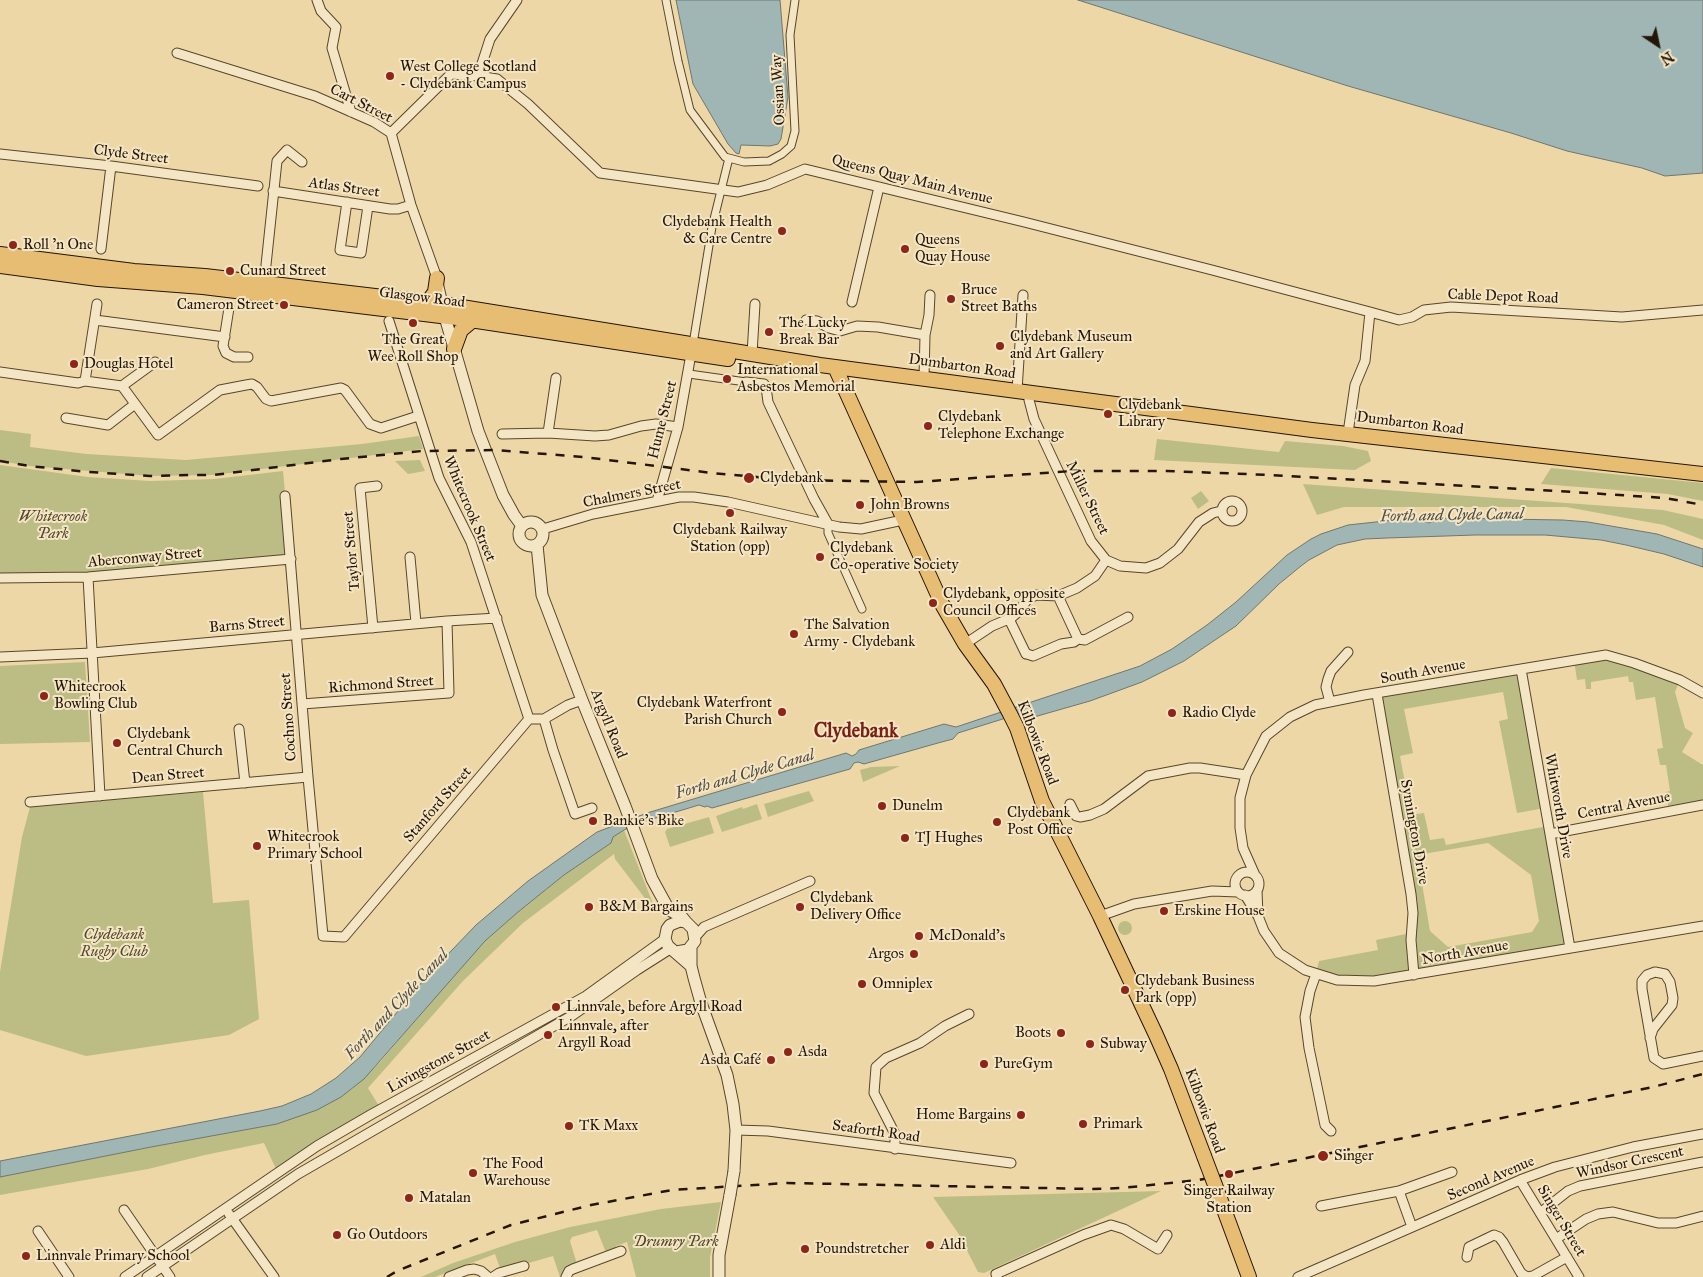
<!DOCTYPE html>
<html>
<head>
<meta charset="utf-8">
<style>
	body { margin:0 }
	#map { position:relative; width:1703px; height:1277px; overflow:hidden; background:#eed7a6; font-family:"IM FELL Great Primer",serif }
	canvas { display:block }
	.north { position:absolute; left:1633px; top:20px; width:50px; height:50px; -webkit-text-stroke:4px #f4e5c5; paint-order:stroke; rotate:146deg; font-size:14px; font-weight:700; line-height:20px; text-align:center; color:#251504 }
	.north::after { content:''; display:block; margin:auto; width:18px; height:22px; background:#251504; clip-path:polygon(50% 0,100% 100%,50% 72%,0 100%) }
</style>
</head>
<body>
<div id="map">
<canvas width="1703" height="1277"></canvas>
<div class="north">N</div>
</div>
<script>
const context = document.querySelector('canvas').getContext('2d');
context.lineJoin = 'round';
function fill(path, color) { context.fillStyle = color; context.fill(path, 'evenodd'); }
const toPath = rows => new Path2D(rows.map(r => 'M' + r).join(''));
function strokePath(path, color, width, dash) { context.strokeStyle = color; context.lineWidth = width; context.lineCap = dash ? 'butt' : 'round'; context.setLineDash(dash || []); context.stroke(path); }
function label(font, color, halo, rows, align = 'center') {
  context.font = font + ' "IM FELL Great Primer",serif'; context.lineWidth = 4; context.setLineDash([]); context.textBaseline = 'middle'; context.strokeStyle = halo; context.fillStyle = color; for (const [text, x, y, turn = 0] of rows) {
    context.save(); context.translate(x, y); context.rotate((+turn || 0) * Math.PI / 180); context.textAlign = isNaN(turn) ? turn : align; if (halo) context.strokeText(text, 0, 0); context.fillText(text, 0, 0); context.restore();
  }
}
const green = toPath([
	[0,430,31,434,30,447,87,454,186,460,362,444,419,436,423,449,214,475,150,476,29,466,0,461],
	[1157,439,1279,452,1285,441,1343,446,1368,451,1371,461,1355,470,1154,460],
	[420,460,425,471,408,474,395,461],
	[0,465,88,477,150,481,214,479,283,471,291,559,88,577,0,578],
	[1551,468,1703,483,1703,501,1668,494,1541,484],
	[1303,484,1663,510,1703,519,1703,540,1664,525,1566,507,1344,507,1317,515],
	[1201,491,1209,501,1198,509,1191,498],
	[1606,655,1680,680,1675,692,1685,728,1693,733,1682,752,1703,765,1703,805,1669,811,1666,792,1670,791,1666,765,1660,765,1657,749,1663,748,1655,697,1636,700,1633,682,1629,682,1628,676,1591,682,1591,689,1586,689,1585,679,1577,680,1574,660],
	[85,662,90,742,0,744,0,666],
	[1521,669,1545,808,1517,813,1499,721,1508,719,1503,692,1404,709,1413,753,1400,756,1411,815,1424,813,1430,840,1444,838,1446,845,1548,826,1570,948,1374,981,1316,974,1319,961,1378,950,1376,940,1411,933,1413,913,1377,694],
	[1488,843,1531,875,1539,921,1532,932,1448,947,1430,931,1418,860,1423,854],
	[900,766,863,782,860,770,871,767],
	[809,791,814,801,768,817,764,804],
	[203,792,213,903,249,900,259,1019,229,1035,86,1056,0,1030,0,972,22,837,30,807],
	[757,804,762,819,722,832,716,816,742,807,743,809],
	[709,817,714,833,670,847,665,832,667,829],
	[624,830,657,914,615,859,614,854,523,923,463,981,368,1088,379,1106,276,1169,264,1143,205,1155,148,1169,0,1195,0,1177,151,1147,277,1124,352,1089,380,1062,463,964,485,941,518,912,564,875,611,843,613,837],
	'1118 928a7 7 0 1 1 14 0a7 7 0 1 1-14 0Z',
	[1161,1191,984,1273,978,1272,958,1233,933,1197],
	[721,1202,710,1257,710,1277,636,1277,627,1242,616,1246,616,1251,607,1255,597,1230,572,1237,570,1241,577,1264,564,1277,560,1277,553,1256,501,1271,495,1254,435,1277,421,1277,453,1263,515,1242,570,1227,661,1209]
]);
const water = toPath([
	[676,0,780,0,788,97,781,139,778,144,770,146,741,145,739,154,736,153,728,144,693,84,676,0],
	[1078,0,1703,0,1703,173,1665,176,1642,168,1567,151,1511,133,1348,86,1078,0],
	[1395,517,1419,519,1429,523,1441,518,1563,520,1588,522,1657,534,1703,549,1703,567,1664,554,1626,545,1601,540,1545,535,1475,535,1387,538,1365,539,1337,545,1309,560,1301,566,1279,584,1236,626,1221,636,1184,661,1142,682,1090,701,1034,717,1025,712,958,733,953,739,938,743,864,764,858,762,854,763,850,769,712,808,707,806,705,807,699,805,639,823,624,830,613,837,611,843,564,875,518,912,485,941,364,1079,341,1097,317,1110,277,1124,151,1147,0,1177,0,1161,260,1111,282,1106,311,1094,336,1078,360,1057,427,976,476,925,528,881,597,832,647,813,846,753,852,756,856,754,859,750,944,724,956,727,1140,666,1172,649,1207,625,1236,602,1287,555,1311,539,1321,534,1348,525,1394,520,1395,517]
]);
const pedestrian = toPath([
	[666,0,678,61,690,110,725,157,744,162,769,161,782,154,791,146,795,131,790,35,795,0],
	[693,344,712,227,729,158],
	[689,374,746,382],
	[828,524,828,533,862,609]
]);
const minor = toPath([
	[317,0,321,11,336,27,332,48,351,112],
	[177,53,315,96,374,122,391,133,411,205,437,278,443,304],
	[478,76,497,79,528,104,600,173,738,192,767,185,805,169,1024,222,1212,270,1370,312],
	[391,133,451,74,478,76,490,39,517,0],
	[0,154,111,166,258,186],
	[273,191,390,209,398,209,411,205],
	[347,202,340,250,361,253,368,206],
	[101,249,111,166],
	[266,265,277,161,287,150,302,162],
	[852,302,879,187],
	[229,308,223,346,226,353,234,357,248,357],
	[95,320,225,337],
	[806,320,817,321,829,328,840,331,857,326,878,327,925,335],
	[389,321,439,478,471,542,529,719],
	[752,354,755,304],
	[0,372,78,383,85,381,122,386,158,435,220,390,246,385,252,384,257,387,266,399,271,401,341,388,345,390,370,424,381,428,418,416],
	[924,378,925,335,929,315,930,295],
	[85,381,97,304],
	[746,382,764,384,766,387,768,402,814,499,828,524],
	[122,386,155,362],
	[1017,391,1023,295],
	[1029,392,1029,400,1034,419,1091,541,1106,560,1120,566,1146,568,1160,563,1178,549,1199,522,1213,513,1221,511],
	[66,418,108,425,135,404],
	[548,433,556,378],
	[1348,433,1355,385,1365,361,1370,312,1399,320,1412,317,1424,310,1451,307,1622,317,1703,310],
	[502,434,548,433,595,436,609,435,641,426,656,424,678,427],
	[285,496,308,777,323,936,344,937,529,719,544,719,568,705,582,700],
	'1222 511a10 10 0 1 1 20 0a10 10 0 1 1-20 0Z',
	[657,501,678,427,691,354],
	[543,529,593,514,679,497,694,497,728,502,839,527,861,529,903,520],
	[410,557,416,623],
	[88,577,100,796],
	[0,578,88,577,291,559],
	[1058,596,1078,639,1085,640,1128,617],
	[1009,619,1026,654,1027,654,1033,656,1061,644,1074,642,1078,639],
	[373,628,360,488,377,486],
	[965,644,992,626,1011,618,1019,611,1027,600,1036,595,1058,596,1077,588,1095,576,1106,560],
	[0,657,92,653,447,621,497,618],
	[1521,669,1570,948],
	[1377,694,1411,894,1413,913,1411,940,1414,975],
	[1330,702,1326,687,1328,679,1331,671,1348,652],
	[302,704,449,693,447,621],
	[544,719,553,750,575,814,592,808],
	[239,729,245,783],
	[30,802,308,777],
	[1070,804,1076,816,1080,817,1090,815,1104,809,1148,776,1190,768,1200,768,1246,775],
	[1550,834,1703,805],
	'1235 884a12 12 0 1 1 24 0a12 12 0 1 1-24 0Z',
	[1255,875,1243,848,1240,828,1240,798,1246,775,1266,736,1290,717,1315,705,1364,695,1606,655,1634,663,1680,680,1703,693],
	[1257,890,1258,916],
	[1245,895,1258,916,1264,931,1279,953,1305,970,1337,980,1374,981,1703,926],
	[1100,916,1134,904,1212,891,1238,892],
	[696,936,704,927,810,881],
	[1316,974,1310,991,1305,1017,1309,1048,1325,1125,1331,1131],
	[1650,1038,1653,1029,1672,1005,1673,998,1670,982,1665,974,1655,972,1647,975,1642,981,1642,989,1654,1058,1663,1064,1703,1056],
	[736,1130,768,1131,1011,1163],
	[895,1149,895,1134,874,1093,876,1067,886,1058,920,1043,945,1026,969,1014],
	[1520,1180,1579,1277],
	[1399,1191,1452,1172],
	[1321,1206,1399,1191,1412,1227],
	[124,1210,170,1277],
	[1540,1213,1568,1191,1580,1186,1703,1162],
	[229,1214,274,1277],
	[38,1231,69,1277],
	[1556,1239,1586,1219,1598,1214,1613,1212,1658,1223,1676,1223,1703,1216],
	[1467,1257,1469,1247,1494,1235,1499,1237,1503,1242,1521,1273,1527,1277,1533,1276,1567,1257],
	[125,1277,317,1146,372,1114,586,996,665,939],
	[147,1277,298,1174,573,1015,637,970,670,949],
	[449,1277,467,1270,474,1269,481,1271,488,1277],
	[493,1277,499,1273,524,1266],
	[566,1277,569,1271,573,1269,621,1251],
	[997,1277,996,1274,1083,1235,1111,1225,1124,1229,1158,1249,1167,1235],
	[1298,1277,1520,1180,1555,1167,1633,1147,1703,1134]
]);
const tertiary = toPath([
	[445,317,478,431,503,495,514,515,522,526],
	'519 534a12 12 0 1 1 24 0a12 12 0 1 1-24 0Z',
	[537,545,542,595,582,700,625,806,652,879,669,910,682,917,686,922],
	[691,948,691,966,694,978,701,1003,727,1075,733,1104,736,1130,734,1171],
	[676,952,688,950,695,941,693,929,686,922,680,921,670,925,667,929,665,939,668,946,691,966],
	[719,1277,719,1255,730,1195]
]);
const primary = toPath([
	[0,254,134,271,205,276,443,304,820,365,1312,430,1703,474],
	[0,266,98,279,203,287,457,318,728,359],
	[427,303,435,292,437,278],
	[454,349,461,330,473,320],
	[835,367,943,606,965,644,994,684,1010,714,1017,728,1042,801,1100,916,1156,1035,1171,1069,1204,1156],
	[1215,1185,1249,1277]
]);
const rail = toPath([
	[0,461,29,466,89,472,150,476,193,475,214,475,341,459,422,451,494,450,584,457,712,473,790,480,917,482,1072,471,1167,471,1271,475,1558,491,1665,498,1703,505],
	[387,1277,397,1271,511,1225,591,1205,672,1190,787,1183,1092,1189,1122,1188,1199,1180,1653,1087,1703,1074]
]);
const tertiaryBridge = toPath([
	[730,1195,734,1171]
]);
const primaryBridge = toPath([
	[1204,1156,1215,1185]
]);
const markers = [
	[390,76,5,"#8f2418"],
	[782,231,5,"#8f2418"],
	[13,245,5,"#8f2418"],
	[905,249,5,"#8f2418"],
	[230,271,5,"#8f2418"],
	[951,299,5,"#8f2418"],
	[284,305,5,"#8f2418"],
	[413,323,5,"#8f2418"],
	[769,332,5,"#8f2418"],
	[1000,346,5,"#8f2418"],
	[74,364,5,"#8f2418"],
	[727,379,5,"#8f2418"],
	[1108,414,5,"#8f2418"],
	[928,426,5,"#8f2418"],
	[749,478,6,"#8f2418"],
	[860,505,5,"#8f2418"],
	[730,513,5,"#8f2418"],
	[820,557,5,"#8f2418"],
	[933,603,5,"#8f2418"],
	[794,634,5,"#8f2418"],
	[44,696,5,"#8f2418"],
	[782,712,5,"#8f2418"],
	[1172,713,5,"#8f2418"],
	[117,743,5,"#8f2418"],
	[882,806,5,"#8f2418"],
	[593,821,5,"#8f2418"],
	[997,822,5,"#8f2418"],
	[905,838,5,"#8f2418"],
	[257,846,5,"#8f2418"],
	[589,907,5,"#8f2418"],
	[800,907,5,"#8f2418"],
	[1164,911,5,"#8f2418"],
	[919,936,5,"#8f2418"],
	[914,954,5,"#8f2418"],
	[862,984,5,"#8f2418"],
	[1125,990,5,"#8f2418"],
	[556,1007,5,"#8f2418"],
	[1061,1033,5,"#8f2418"],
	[548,1035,5,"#8f2418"],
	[1090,1044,5,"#8f2418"],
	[788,1052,5,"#8f2418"],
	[771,1060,5,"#8f2418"],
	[984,1064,5,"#8f2418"],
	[1021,1115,5,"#8f2418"],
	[1083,1124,5,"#8f2418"],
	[569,1126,5,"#8f2418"],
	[1323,1156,6,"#8f2418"],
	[473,1173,5,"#8f2418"],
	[1229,1174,5,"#8f2418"],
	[409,1198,5,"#8f2418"],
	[337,1235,5,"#8f2418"],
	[930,1245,5,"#8f2418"],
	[805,1249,5,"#8f2418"],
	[26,1256,5,"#8f2418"]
];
const poiNames = [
	["West College Scotland",400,67],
	["- Clydebank Campus",400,84],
	["Clydebank Health",772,222,"right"],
	["& Care Centre",772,239,"right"],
	["Queens",915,240],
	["Quay House",915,257],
	["Roll 'n One",23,245],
	["Cunard Street",240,271],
	["Bruce",961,290],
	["Street Baths",961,307],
	["Cameron Street",274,305,"right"],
	["The Lucky",779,323],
	["Break Bar",779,340],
	["Clydebank Museum",1010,337],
	["and Art Gallery",1010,354],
	["The Great",413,340,"center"],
	["Wee Roll Shop",413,357,"center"],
	["Douglas Hotel",84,364],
	["International",737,370],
	["Asbestos Memorial",737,387],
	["Clydebank",1118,405],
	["Library",1118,422],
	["Clydebank",938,417],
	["Telephone Exchange",938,434],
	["Clydebank",760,478],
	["John Browns",870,505],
	["Clydebank Railway",730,530,"center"],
	["Station (opp)",730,547,"center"],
	["Clydebank",830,548],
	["Co-operative Society",830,565],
	["Clydebank, opposite",943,594],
	["Council Offices",943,611],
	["The Salvation",804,625],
	["Army - Clydebank",804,642],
	["Whitecrook",54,687],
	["Bowling Club",54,704],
	["Clydebank Waterfront",772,703,"right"],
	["Parish Church",772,720,"right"],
	["Radio Clyde",1182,713],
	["Clydebank",127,734],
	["Central Church",127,751],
	["Dunelm",892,806],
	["Clydebank",1007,813],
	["Post Office",1007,830],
	["Bankie's Bike",603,821],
	["Whitecrook",267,837],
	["Primary School",267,854],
	["TJ Hughes",915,838],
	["Clydebank",810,898],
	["Delivery Office",810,915],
	["B&M Bargains",599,907],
	["Erskine House",1174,911],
	["McDonald's",929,936],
	["Argos",904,954,"right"],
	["Clydebank Business",1135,981],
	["Park (opp)",1135,998],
	["Omniplex",872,984],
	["Linnvale, before Argyll Road",566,1007],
	["Linnvale, after",558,1026],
	["Argyll Road",558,1043],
	["Boots",1051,1033,"right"],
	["Subway",1100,1044],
	["Asda",798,1052],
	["Asda Café",761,1060,"right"],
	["PureGym",994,1064],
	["Home Bargains",1011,1115,"right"],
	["Primark",1093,1124],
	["TK Maxx",579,1126],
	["Singer",1334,1156],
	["The Food",483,1164],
	["Warehouse",483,1181],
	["Singer Railway",1229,1191,"center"],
	["Station",1229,1208,"center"],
	["Matalan",419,1198],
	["Go Outdoors",347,1235],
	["Aldi",940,1245],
	["Poundstretcher",815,1249],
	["Linnvale Primary School",36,1256]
];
const streetNames = [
	["Ossian Way",779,90,-93],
	["Cart Street",361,104,27],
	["Clyde Street",131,155,7],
	["Queens Quay Main Avenue",912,180,14],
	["Atlas Street",344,188,8],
	["Cable Depot Road",1503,297,2],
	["Glasgow Road",422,298,7],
	["Dumbarton Road",962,367,8],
	["Hume Street",663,420,-76],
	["Dumbarton Road",1410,424,7],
	["Chalmers Street",632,494,-11],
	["Miller Street",1087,498,64],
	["Whitecrook Street",469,509,67],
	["Taylor Street",352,551,-95],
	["Aberconway Street",145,558,-5],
	["Barns Street",247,625,-5],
	["South Avenue",1423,672,-10],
	["Richmond Street",381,685,-4],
	["Cochno Street",289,717,-94],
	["Argyll Road",608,724,68],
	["Kilbowie Road",1037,743,69],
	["Dean Street",168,776,-5],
	["Stanford Street",438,805,-49],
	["Whitworth Drive",1558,806,80],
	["Central Avenue",1624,806,-11],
	["Symington Drive",1414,832,80],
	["North Avenue",1465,953,-10],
	["Livingstone Street",439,1062,-29],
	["Kilbowie Road",1204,1111,70],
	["Seaforth Road",876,1132,8],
	["Windsor Crescent",1630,1163,-12],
	["Second Avenue",1491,1179,-23],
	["Singer Street",1561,1221,59]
];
const parkNames = [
	["Whitecrook",53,517],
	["Park",53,534],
	["Clydebank",114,935],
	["Rugby Club",114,952],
	["Drumry Park",676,1242]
];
const waterNames = [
	["Forth and Clyde Canal",1452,516,-1],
	["Forth and Clyde Canal",745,775,-16],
	["Forth and Clyde Canal",397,1005,-47]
];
const districtNames = [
	["Clydebank",856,732]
];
fill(green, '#bcbd84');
fill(water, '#a0b6b4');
strokePath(water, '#6f766e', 1);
strokePath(pedestrian, '#57462c', 9);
strokePath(minor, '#57462c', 11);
strokePath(tertiary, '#57462c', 13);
strokePath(primary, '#251504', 16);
strokePath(pedestrian, '#f4e5c5', 7);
strokePath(minor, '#f4e5c5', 9);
strokePath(tertiary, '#f4e5c5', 11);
strokePath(primary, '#e7bc73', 14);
strokePath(rail, '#251504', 2.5, [9, 9]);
strokePath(tertiaryBridge, '#57462c', 13, []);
strokePath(primaryBridge, '#251504', 16, []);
strokePath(tertiaryBridge, '#f4e5c5', 11);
strokePath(primaryBridge, '#e7bc73', 14);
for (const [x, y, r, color] of markers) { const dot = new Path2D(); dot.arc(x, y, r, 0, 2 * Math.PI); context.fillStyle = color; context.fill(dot); strokePath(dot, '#f4e5c5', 2); }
label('15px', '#251504', '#f4e5c5', poiNames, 'left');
label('15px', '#251504', '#f4e5c5', streetNames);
label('italic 15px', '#52472a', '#f4e5c5', parkNames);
label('italic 16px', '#504d42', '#f4e5c5', waterNames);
label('bold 20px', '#7a1f14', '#f4e5c5', districtNames);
</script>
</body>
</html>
